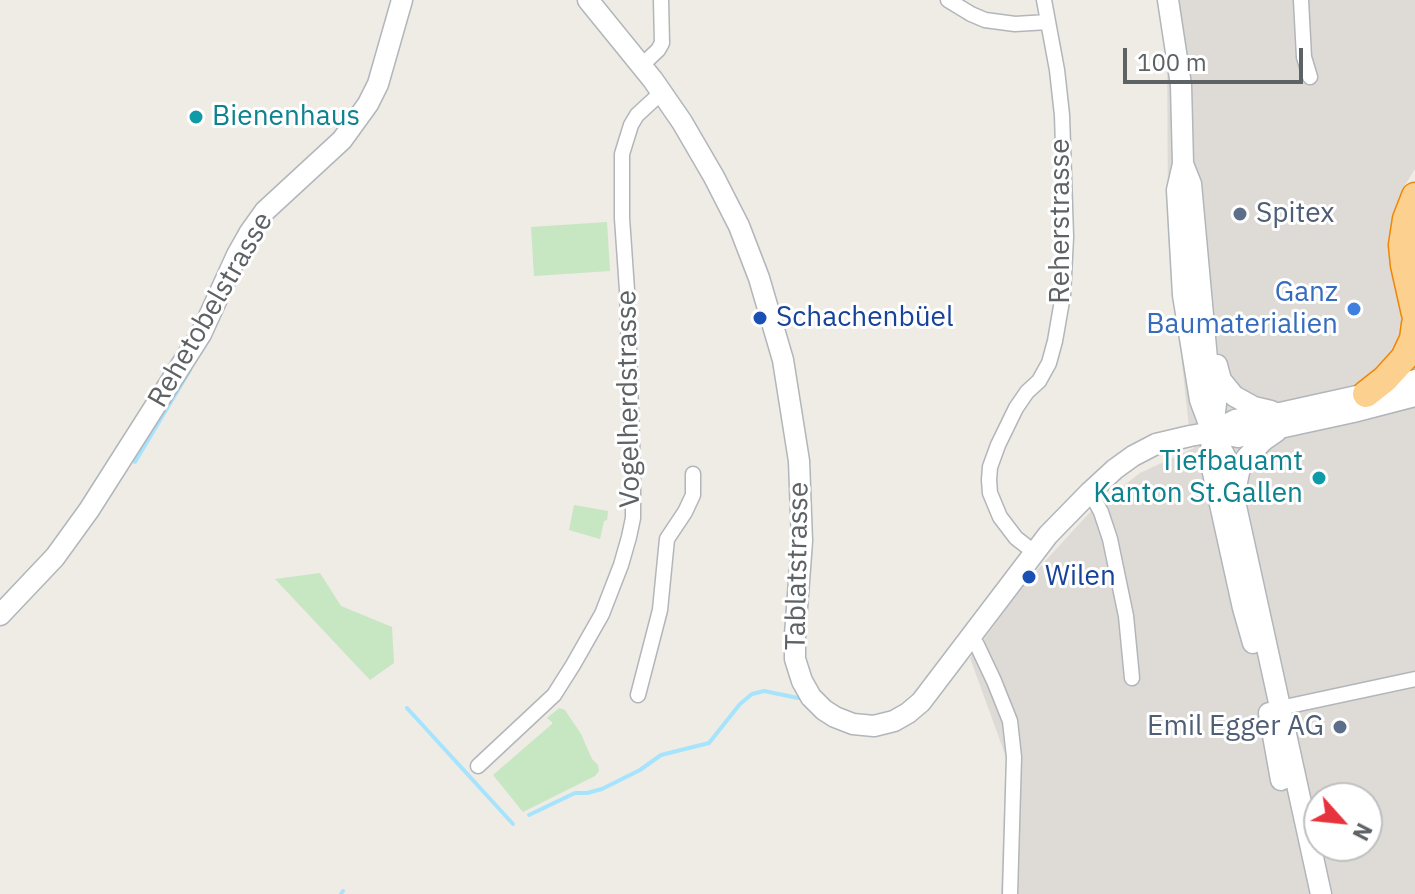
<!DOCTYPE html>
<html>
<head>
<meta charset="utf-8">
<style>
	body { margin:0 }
	#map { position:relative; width:1415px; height:894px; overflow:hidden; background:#efebe5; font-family:"IBM Plex Sans",sans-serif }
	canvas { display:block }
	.north { position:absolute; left:1303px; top:782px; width:80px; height:80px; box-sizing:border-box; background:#fff; border:2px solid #bec0c1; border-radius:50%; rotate:117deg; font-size:22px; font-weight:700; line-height:32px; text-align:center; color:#5d6265 }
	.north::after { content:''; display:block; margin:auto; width:28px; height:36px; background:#e7333d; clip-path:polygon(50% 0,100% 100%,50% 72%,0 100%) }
	.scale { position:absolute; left:1123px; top:48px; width:180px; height:36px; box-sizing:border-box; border:4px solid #5d6265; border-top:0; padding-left:10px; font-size:24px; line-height:28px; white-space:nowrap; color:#5d6265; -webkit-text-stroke:6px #fff; paint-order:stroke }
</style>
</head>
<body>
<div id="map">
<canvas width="1415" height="894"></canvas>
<div class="north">N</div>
<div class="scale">100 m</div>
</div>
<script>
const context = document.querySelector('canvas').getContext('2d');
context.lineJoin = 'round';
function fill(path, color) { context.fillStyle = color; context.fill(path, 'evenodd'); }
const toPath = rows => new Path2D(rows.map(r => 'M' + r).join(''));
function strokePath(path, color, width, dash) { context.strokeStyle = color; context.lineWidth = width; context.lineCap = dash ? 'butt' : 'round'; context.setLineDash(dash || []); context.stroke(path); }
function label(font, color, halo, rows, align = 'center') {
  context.font = font + ' "IBM Plex Sans",sans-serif'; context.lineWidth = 6; context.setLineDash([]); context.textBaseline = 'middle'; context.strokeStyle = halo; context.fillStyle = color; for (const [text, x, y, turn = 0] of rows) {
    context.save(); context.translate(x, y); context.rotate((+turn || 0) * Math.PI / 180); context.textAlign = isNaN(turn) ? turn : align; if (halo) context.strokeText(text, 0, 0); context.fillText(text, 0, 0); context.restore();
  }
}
const industrial = toPath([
	[1160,0,1415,0,1415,169,1405,185,1391,245,1415,342,1415,894,1001,894,1006,757,970,658,1026,582,1092,510,1140,473,1194,448,1190,436,1168,237,1167,34],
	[1319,798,1367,798,1367,846,1319,846]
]);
const green = toPath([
	[607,222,610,271,534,276,531,227],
	[574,505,608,511,607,520,604,521,600,539,569,530],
	[320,573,341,606,392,627,394,663,370,680,275,579],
	[559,708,565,710,581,734,592,759,598,765,599,771,595,776,523,812,493,775,552,724,552,722,547,718]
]);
const stream = toPath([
	[135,462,190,370],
	[407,708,513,824],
	[529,815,575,793,587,793,602,789,640,770,661,755,709,743,740,704,752,694,764,691,798,698],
	[341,894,343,891]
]);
const street = toPath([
	[948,0,971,14,985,20,1015,24,1048,22],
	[1301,0,1304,57,1310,77],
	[641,66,658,50,662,43,661,0],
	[1090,492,1101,512,1110,539,1126,616,1132,678],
	[1034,552,1016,538,1000,517,990,493,989,480,990,467,998,445,1016,408,1027,392,1039,381,1049,363,1055,341,1063,295,1066,237,1062,115,1057,70,1044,0],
	[971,637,977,645,994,681,1010,721,1014,757,1010,894],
	[638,695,660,610,667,539,685,512,693,495,693,474],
	[1280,708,1415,679],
	[478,766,554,695,573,665,602,614,621,565,629,537,633,518,633,472,627,290,622,218,622,154,631,125,637,115,662,92]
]);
const secondary = toPath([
	[588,0,653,80,682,122,714,177,739,226,759,278,783,360,799,461,802,541,795,635,795,659,802,681,811,697,824,710,835,717,853,724,874,726,894,721,908,713,921,702,1048,535,1090,492,1115,469,1133,456,1156,444,1190,436,1212,432,1238,437,1353,412,1415,396],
	[1168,0,1181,85,1183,164,1177,190,1183,295,1200,400,1212,432,1225,456,1321,894],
	[1183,164,1191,184,1207,359,1216,403,1210,459,1243,608,1253,643],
	[1217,365,1221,380,1234,396,1254,407,1271,411],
	[1212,432,1235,420,1280,413,1366,394,1415,380],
	[1237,491,1237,482,1240,468,1247,457,1264,440,1277,431],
	[0,615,55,557,89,510,201,334,237,255,250,232,265,211,342,140,368,104,378,84,402,0],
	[1269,713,1281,780]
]);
const highway = toPath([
	[1415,196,1406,219,1402,245,1404,265,1415,314],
	[1366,394,1385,379,1404,358,1413,339,1415,324]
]);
const markers = [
	[196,117,8,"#0f9aa8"],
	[1240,214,8,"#5c6f8a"],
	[1354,309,8,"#3f7fe0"],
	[760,318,8,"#1a4fb4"],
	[1319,478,8,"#0f9aa8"],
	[1029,577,8,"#1a4fb4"],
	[1340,727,8,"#5c6f8a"]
];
const cultureNames = [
	["Bienenhaus",212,117],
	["Tiefbauamt",1303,462,"right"],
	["Kanton St.Gallen",1303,494,"right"]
];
const serviceNames = [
	["Spitex",1256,214],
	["Emil Egger AG",1324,727,"right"]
];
const streetNames = [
	["Reherstrasse",1061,221,-90],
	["Rehetobelstrasse",211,310,-60],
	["Vogelherdstrasse",629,399,-91],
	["Tablatstrasse",798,566,-89]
];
const shopNames = [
	["Ganz",1338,293],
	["Baumaterialien",1338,325]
];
const transitNames = [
	["Schachenbüel",776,318],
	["Wilen",1045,577]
];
fill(industrial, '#dedbd7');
fill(green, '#c7e6c2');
strokePath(stream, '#a6e4fe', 4);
strokePath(street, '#b2b6ba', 17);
strokePath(secondary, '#b1b6ba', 23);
strokePath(highway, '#f18603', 29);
strokePath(street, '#fff', 14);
strokePath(secondary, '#fff', 20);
strokePath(highway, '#fcd18f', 26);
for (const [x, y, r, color] of markers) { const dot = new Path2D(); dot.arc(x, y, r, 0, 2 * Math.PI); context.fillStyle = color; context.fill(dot); strokePath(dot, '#fff', 3); }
label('28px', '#0d838f', '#fff', cultureNames, 'left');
label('28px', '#4e5e75', '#fff', serviceNames, 'left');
label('28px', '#5d6265', '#fff', streetNames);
label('28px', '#366cbe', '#fff', shopNames, 'right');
label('28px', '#164399', '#fff', transitNames, 'left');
</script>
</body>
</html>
